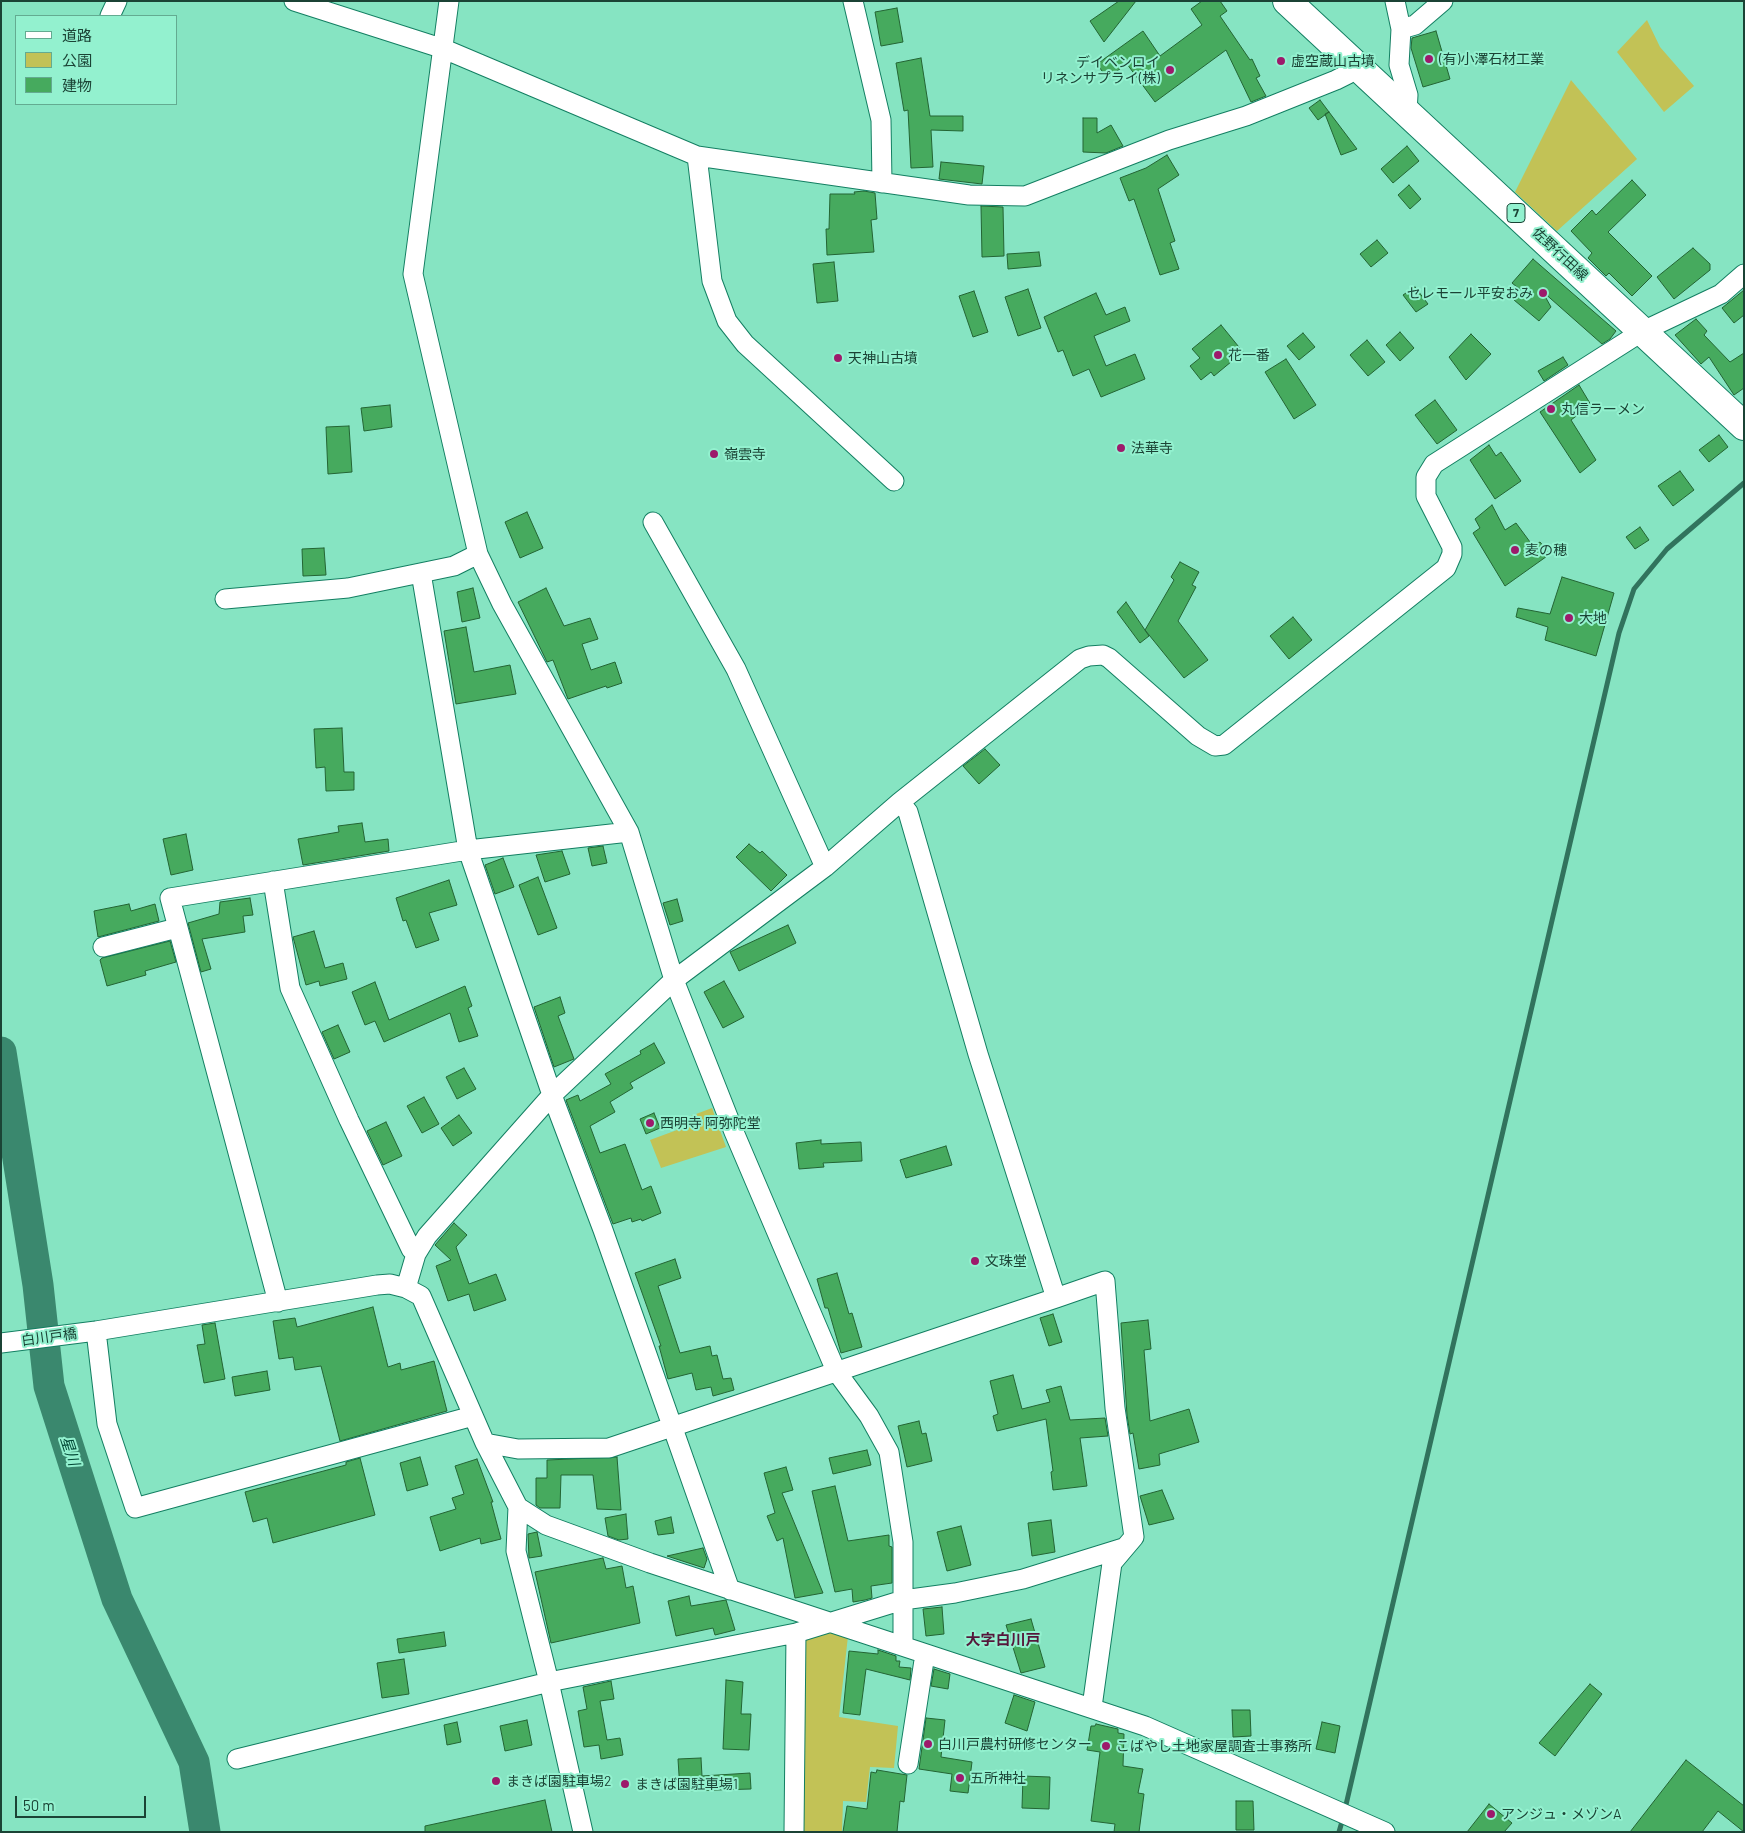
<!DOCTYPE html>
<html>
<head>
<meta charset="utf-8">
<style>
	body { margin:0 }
	#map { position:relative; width:1745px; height:1833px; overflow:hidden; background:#86e4c2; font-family:Barlow,"Noto Sans JP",sans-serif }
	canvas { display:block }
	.frame { position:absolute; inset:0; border:2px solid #1b4335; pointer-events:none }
	.legend { position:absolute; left:15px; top:15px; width:162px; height:90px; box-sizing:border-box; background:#93f1cf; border:1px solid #63ab91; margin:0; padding:6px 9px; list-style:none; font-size:15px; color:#1b4335 }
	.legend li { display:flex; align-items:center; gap:10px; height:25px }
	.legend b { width:25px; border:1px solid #63ab91 }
	.scale { position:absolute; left:15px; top:1796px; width:131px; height:22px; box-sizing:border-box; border:2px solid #1b4335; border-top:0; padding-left:6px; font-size:15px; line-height:18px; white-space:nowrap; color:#1b4335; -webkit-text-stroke:4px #93f1cf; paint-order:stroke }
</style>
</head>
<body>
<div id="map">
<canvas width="1745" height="1833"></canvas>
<div class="frame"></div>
<ul class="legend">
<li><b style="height:6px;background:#fff"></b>道路</li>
<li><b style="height:14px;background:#c2c256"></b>公園</li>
<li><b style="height:14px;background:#46aa5e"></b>建物</li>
</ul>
<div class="scale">50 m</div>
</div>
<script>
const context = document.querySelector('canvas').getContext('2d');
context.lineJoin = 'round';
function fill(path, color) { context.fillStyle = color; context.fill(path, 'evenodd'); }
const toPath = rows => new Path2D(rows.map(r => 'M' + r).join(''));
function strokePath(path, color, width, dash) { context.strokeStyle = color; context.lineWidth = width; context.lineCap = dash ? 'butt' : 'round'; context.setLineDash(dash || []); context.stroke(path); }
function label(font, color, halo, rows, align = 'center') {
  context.font = font + ' Barlow,"Noto Sans JP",sans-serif'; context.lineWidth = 4; context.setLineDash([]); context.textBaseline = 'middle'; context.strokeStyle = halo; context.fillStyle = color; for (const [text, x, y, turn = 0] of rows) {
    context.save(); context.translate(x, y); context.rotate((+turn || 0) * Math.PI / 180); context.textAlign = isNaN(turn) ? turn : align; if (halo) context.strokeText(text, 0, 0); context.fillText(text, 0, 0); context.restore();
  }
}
const green = toPath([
	[1647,20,1660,47,1694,86,1664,112,1617,52],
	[1571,80,1637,159,1557,231,1515,192],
	[712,1108,726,1147,661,1168,650,1140,677,1130,675,1122],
	[831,1628,848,1636,839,1717,898,1726,894,1768,870,1767,866,1802,843,1801,842,1832,803,1832,803,1637]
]);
const stream = toPath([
	[1345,1809,1619,633,1634,589,1667,549,1744,483],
	[1339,1832,1343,1818]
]);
const river = toPath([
	[1,1052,38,1285,49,1386,117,1599,194,1762,205,1832]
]);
const building = toPath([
	[1119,1,1136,1,1104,42,1090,21,1119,1],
	[1202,1,1220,1,1227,11,1220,16,1250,60,1252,59,1260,76,1256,78,1266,96,1251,102,1226,50,1155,102,1127,64,1107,78,1097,64,1143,31,1160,56,1202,25,1191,9,1202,1],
	[897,8,903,42,881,46,875,12,897,8],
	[1436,31,1450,79,1423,87,1411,48,1412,38,1436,31],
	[921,58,930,116,963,116,963,131,931,130,933,167,911,168,908,110,904,111,896,63,921,58],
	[1320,100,1329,112,1318,120,1309,108,1320,100],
	[1329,112,1357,149,1341,155,1325,114,1329,112],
	[1083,118,1097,118,1097,133,1111,125,1123,146,1106,153,1083,152,1083,118],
	[1407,146,1419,161,1393,183,1381,169,1407,146],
	[1167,155,1179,175,1158,189,1175,241,1170,243,1179,269,1160,275,1134,199,1129,201,1120,178,1146,168,1167,155],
	[941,162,984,166,982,184,939,179,941,162],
	[1632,180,1646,195,1608,232,1652,276,1632,296,1609,273,1606,276,1588,258,1592,253,1571,231,1592,210,1596,215,1632,180],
	[1409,185,1421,199,1410,209,1398,195,1409,185],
	[864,191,875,193,877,219,871,220,874,252,827,255,826,229,829,229,830,194,855,194,854,192,864,191],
	[981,206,1003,207,1004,256,982,257,981,206],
	[1377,240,1388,253,1371,267,1360,254,1377,240],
	[1693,248,1710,264,1710,270,1674,299,1657,277,1693,248],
	[1039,252,1041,266,1008,269,1007,254,1039,252],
	[1533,259,1616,331,1610,339,1602,344,1542,291,1551,307,1539,321,1514,300,1522,291,1512,283,1533,259],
	[834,262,838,301,817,303,813,264,834,262],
	[1415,287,1428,304,1416,312,1403,295,1415,287],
	[1028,289,1041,328,1018,336,1005,297,1028,289],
	[1744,290,1744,315,1734,323,1722,308,1744,290],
	[974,291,988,332,973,337,959,296,974,291],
	[1096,293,1106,315,1125,307,1130,321,1094,336,1106,366,1135,354,1145,379,1101,397,1089,369,1073,376,1063,350,1058,352,1044,317,1096,293],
	[1696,319,1707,331,1704,335,1730,362,1744,353,1744,388,1734,395,1709,357,1701,364,1675,335,1696,319],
	[1221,325,1243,352,1214,376,1211,372,1201,380,1190,366,1200,358,1192,349,1221,325],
	[1400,332,1414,348,1400,361,1386,345,1400,332],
	[1303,333,1315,347,1299,360,1287,346,1303,333],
	[1471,334,1491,354,1466,380,1449,357,1471,334],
	[1367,340,1385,362,1368,376,1350,355,1367,340],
	[1563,357,1568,365,1544,381,1538,371,1563,357],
	[1286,359,1316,405,1294,419,1265,372,1286,359],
	[1579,385,1591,405,1571,420,1596,460,1580,473,1540,412,1579,385],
	[1435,400,1457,430,1437,444,1415,415,1435,400],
	[390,405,392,427,364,431,361,408,390,405],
	[349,426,352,472,328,474,326,427,349,426],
	[1719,435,1728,447,1709,462,1699,450,1719,435],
	[1489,445,1496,456,1501,452,1521,481,1495,499,1470,460,1489,445],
	[1680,471,1694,490,1673,506,1658,486,1680,471],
	[1492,505,1505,530,1516,523,1533,546,1540,542,1550,554,1505,586,1473,533,1480,528,1475,519,1492,505],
	[527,512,543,548,520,558,505,522,527,512],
	[1640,527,1649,540,1635,549,1626,537,1640,527],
	[324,548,326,575,303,576,302,549,324,548],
	[1180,562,1199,572,1192,585,1196,587,1178,621,1208,660,1184,678,1145,630,1174,580,1171,577,1180,562],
	[1562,577,1614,593,1596,656,1545,640,1548,627,1516,617,1518,608,1550,614,1562,577],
	[473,588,480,618,462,622,457,592,473,588],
	[546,588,564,626,590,618,598,639,582,644,591,670,615,662,622,683,607,688,606,686,568,699,553,660,547,662,518,602,546,588],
	[1126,602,1149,636,1140,643,1117,612,1126,602],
	[1293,617,1312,640,1289,659,1270,636,1293,617],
	[466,627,474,672,510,665,516,694,456,704,444,631,466,627],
	[342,728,344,772,354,772,354,790,326,791,325,767,316,768,314,729,342,728],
	[985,749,1000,765,979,784,963,766,985,749],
	[362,823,365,842,388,839,389,851,303,865,298,839,339,832,338,826,362,823],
	[186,834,193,870,171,875,163,839,186,834],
	[749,844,760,853,762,851,787,875,771,891,736,857,749,844],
	[603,846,607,863,592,866,588,848,603,846],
	[562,851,570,874,545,882,536,855,562,851],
	[503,858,514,887,495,894,485,865,503,858],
	[538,877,557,928,538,935,519,885,538,877],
	[449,880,457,905,429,913,439,940,416,948,406,920,403,921,396,898,449,880],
	[250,898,253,915,243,916,245,932,202,939,211,969,201,972,188,923,219,914,220,902,250,898],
	[677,899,683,921,670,925,663,903,677,899],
	[129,904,131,911,155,904,159,921,98,937,94,911,129,904],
	[788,925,796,943,739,971,730,952,788,925],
	[314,931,325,968,343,963,347,979,320,986,319,981,306,985,293,937,314,931],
	[170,941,176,962,145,971,146,975,107,986,100,960,102,958,170,941],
	[724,981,744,1017,723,1028,704,992,724,981],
	[375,982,389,1020,465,986,472,1006,468,1008,478,1036,459,1042,450,1013,384,1042,375,1021,365,1025,352,992,375,982],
	[560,997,565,1013,558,1016,574,1059,554,1067,534,1007,560,997],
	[338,1025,350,1052,334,1059,322,1032,338,1025],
	[654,1043,665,1063,630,1083,633,1088,610,1102,615,1112,590,1126,600,1153,625,1144,642,1190,651,1186,661,1213,642,1221,641,1219,632,1222,631,1218,613,1224,566,1100,578,1095,580,1101,611,1084,605,1074,641,1054,640,1051,654,1043],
	[464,1068,476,1089,457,1099,446,1077,464,1068],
	[424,1097,439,1124,422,1133,407,1106,424,1097],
	[654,1113,660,1128,646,1134,640,1119,654,1113],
	[459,1115,472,1133,453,1146,441,1128,459,1115],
	[386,1122,402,1156,383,1165,367,1131,386,1122],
	[821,1140,821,1144,861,1142,862,1161,823,1163,824,1167,799,1169,796,1143,821,1140],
	[946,1146,952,1165,906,1178,900,1160,946,1146],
	[454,1223,467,1235,456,1247,469,1284,496,1274,506,1300,474,1311,469,1294,448,1301,436,1266,451,1260,435,1245,454,1223],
	[675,1259,681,1278,658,1286,680,1353,710,1346,712,1356,717,1355,723,1379,731,1378,734,1390,713,1396,711,1387,696,1390,692,1373,668,1379,659,1346,661,1346,635,1273,675,1259],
	[837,1273,849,1314,852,1313,862,1347,841,1353,828,1308,825,1308,817,1279,837,1273],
	[373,1307,388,1367,400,1363,401,1370,434,1361,447,1411,340,1441,321,1366,295,1370,293,1357,279,1359,273,1321,295,1318,297,1327,373,1307],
	[1053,1314,1062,1342,1049,1346,1040,1318,1053,1314],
	[1148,1320,1151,1349,1144,1350,1150,1421,1189,1409,1199,1442,1159,1454,1160,1465,1139,1469,1133,1433,1130,1434,1127,1415,1121,1323,1148,1320],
	[215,1323,225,1379,204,1383,197,1345,205,1344,202,1325,215,1323],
	[267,1371,270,1390,235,1396,232,1377,267,1371],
	[1013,1375,1022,1409,1050,1402,1046,1390,1061,1386,1070,1420,1105,1418,1108,1436,1080,1438,1087,1486,1053,1490,1051,1472,1053,1471,1046,1419,997,1431,993,1416,998,1414,990,1381,1013,1375],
	[919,1421,922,1434,926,1433,932,1461,907,1467,898,1426,919,1421],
	[867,1450,871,1465,833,1474,829,1458,867,1450],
	[420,1457,428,1485,407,1491,400,1463,420,1457],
	[617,1457,621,1510,597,1509,593,1475,561,1475,560,1508,540,1508,536,1505,536,1478,547,1478,547,1460,617,1457],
	[360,1458,375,1515,273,1543,267,1518,253,1522,245,1492,346,1465,346,1462,360,1458],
	[477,1459,493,1502,491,1502,501,1539,481,1544,480,1538,440,1551,430,1517,456,1509,452,1498,464,1494,455,1466,477,1459],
	[786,1467,793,1490,782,1493,823,1593,795,1598,783,1538,777,1541,767,1516,775,1513,764,1473,786,1467],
	[835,1486,848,1541,889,1535,889,1546,892,1547,892,1583,871,1586,872,1598,865,1600,853,1602,852,1589,835,1592,812,1491,835,1486],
	[1162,1490,1174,1519,1149,1525,1140,1496,1162,1490],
	[626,1514,628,1539,619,1540,608,1536,605,1518,626,1514],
	[671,1517,674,1533,658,1535,655,1521,671,1517],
	[1051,1520,1055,1552,1032,1556,1028,1523,1051,1520],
	[961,1526,971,1565,947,1571,937,1532,961,1526],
	[537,1532,542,1556,529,1558,528,1534,537,1532],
	[703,1548,707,1559,704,1568,667,1556,703,1548],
	[603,1558,606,1569,622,1566,626,1588,633,1586,640,1623,551,1643,535,1572,603,1558],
	[689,1596,691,1606,726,1600,735,1630,715,1635,713,1628,676,1636,668,1601,689,1596],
	[942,1607,944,1634,926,1636,923,1609,942,1607],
	[1031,1619,1045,1667,1021,1673,1006,1625,1031,1619],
	[444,1632,446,1646,399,1653,397,1639,444,1632],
	[878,1650,896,1656,896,1661,900,1661,899,1667,911,1668,910,1680,866,1669,860,1715,843,1713,849,1651,878,1654,878,1650],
	[404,1659,409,1694,382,1698,377,1663,404,1659],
	[934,1669,950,1674,948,1689,931,1686,934,1669],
	[726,1680,743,1682,741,1714,751,1714,749,1750,723,1749,726,1680],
	[611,1681,614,1699,600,1701,607,1740,620,1738,623,1755,601,1759,599,1745,584,1747,578,1711,587,1709,583,1687,611,1681],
	[1590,1684,1602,1694,1555,1756,1539,1743,1590,1684],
	[1014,1695,1035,1702,1027,1731,1005,1723,1014,1695],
	[1232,1710,1250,1710,1251,1736,1233,1737,1232,1710],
	[926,1718,945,1720,941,1757,972,1762,968,1793,950,1791,952,1774,919,1769,926,1718],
	[527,1720,532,1745,505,1751,500,1726,527,1720],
	[457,1722,461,1742,447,1745,444,1725,457,1722],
	[1322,1722,1340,1726,1335,1753,1316,1749,1322,1722],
	[1096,1724,1118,1729,1118,1733,1124,1734,1123,1766,1143,1769,1138,1793,1144,1794,1139,1832,1114,1832,1115,1824,1091,1821,1100,1752,1087,1750,1091,1726,1095,1726,1096,1724],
	[701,1758,702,1776,750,1773,751,1789,680,1791,678,1759,701,1758],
	[1686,1760,1744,1806,1744,1832,1718,1811,1702,1832,1630,1832,1686,1760],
	[877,1770,907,1775,904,1802,900,1801,897,1832,843,1832,847,1806,867,1809,871,1772,876,1773,877,1770],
	[1023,1776,1050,1777,1049,1809,1022,1808,1023,1776],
	[545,1800,552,1832,425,1832,425,1826,545,1800],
	[1236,1801,1253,1801,1254,1830,1236,1830,1236,1801],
	[1489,1804,1512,1823,1504,1832,1467,1832,1489,1804]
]);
const minor = toPath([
	[294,1,444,49,697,156,969,195,1025,196,1169,140,1246,116,1336,80,1348,74,1355,65],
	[449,1,413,274,478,554,502,604,629,832,674,980,734,1132,836,1371,869,1416,889,1452,903,1542,903,1646],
	[853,1,881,120,882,183],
	[1395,1,1401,29,1399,65,1408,95,1407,112],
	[110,16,117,1],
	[1401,29,1415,25,1443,1],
	[697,156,712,281,727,321,745,344,894,481],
	[421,573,468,850,552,1095,603,1230,730,1590],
	[225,599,348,588,454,566,478,554],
	[825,867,900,802,1080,659,1089,656,1103,655,1109,658,1198,736,1215,746,1224,745,1446,568,1452,554,1452,547,1426,496,1426,477,1434,464,1643,331,1721,294,1744,274],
	[273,881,290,988,349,1120,411,1249,416,1254],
	[103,947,177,928],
	[406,1288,416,1254,427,1236,552,1095,674,980,825,867,736,669,653,522],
	[1056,1298,1105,1281,1115,1408,1134,1537,1112,1563,1092,1707],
	[278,1302,170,898,468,850,629,832],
	[96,1331,107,1424,135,1508,473,1416],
	[1,1343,96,1331,377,1285,390,1284,406,1288,421,1296,485,1443,518,1507,546,1525,650,1563,1145,1726,1385,1832],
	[485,1443,518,1449,609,1448,1056,1298,978,1054,908,812,900,802],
	[518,1507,516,1551,549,1682,796,1633],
	[237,1759,549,1682,583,1832],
	[908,1764,925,1654],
	[794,1832,796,1633,903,1600,955,1593,1023,1579,1123,1548]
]);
const primary = toPath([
	[1287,1,1744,426]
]);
const markers = [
	[1429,59,5,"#9d1a6b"],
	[1281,61,5,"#9d1a6b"],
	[1170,70,5,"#9d1a6b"],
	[1543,293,5,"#9d1a6b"],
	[1218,355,5,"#9d1a6b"],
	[838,358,5,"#9d1a6b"],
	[1551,409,5,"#9d1a6b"],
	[1121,448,5,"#9d1a6b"],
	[714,454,5,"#9d1a6b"],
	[1515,550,5,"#9d1a6b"],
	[1569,618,5,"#9d1a6b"],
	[650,1123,5,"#9d1a6b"],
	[975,1261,5,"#9d1a6b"],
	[928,1744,5,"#9d1a6b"],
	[1106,1746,5,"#9d1a6b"],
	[960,1778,5,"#9d1a6b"],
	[496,1781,5,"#9d1a6b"],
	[625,1784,5,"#9d1a6b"],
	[1491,1814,5,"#9d1a6b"]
];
const shields = [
	[1516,213,18]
];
const shieldNames = [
	["7",1516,213]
];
const poiNames = [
	["(有)小澤石材工業",1439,59],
	["虚空蔵山古墳",1291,61],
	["デイベンロイ",1160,62,"right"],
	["リネンサプライ(株)",1160,78,"right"],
	["セレモール平安おみ",1533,293,"right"],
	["花一番",1228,355],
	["天神山古墳",848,358],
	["丸信ラーメン",1561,409],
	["法華寺",1131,448],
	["嶺雲寺",724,454],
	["麦の穂",1525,550],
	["大地",1579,618],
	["西明寺 阿弥陀堂",660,1123],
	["文珠堂",985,1261],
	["白川戸農村研修センター",938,1744],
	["こばやし土地家屋調査士事務所",1116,1746],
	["五所神社",970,1778],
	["まきば園駐車場2",506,1781],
	["まきば園駐車場1",635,1784],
	["アンジュ・メゾンA",1501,1814]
];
const streetNames = [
	["佐野行田線",1560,254,43],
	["白川戸橋",49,1337,-8]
];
const waterNames = [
	["星川",70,1451,72]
];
const neighbourhoodNames = [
	["大字白川戸",1003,1640]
];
fill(green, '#c2c256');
strokePath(stream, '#31735d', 5);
strokePath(river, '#3a886e', 31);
fill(building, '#46aa5e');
strokePath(building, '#236433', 1);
strokePath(minor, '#137f62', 21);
strokePath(primary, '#137f62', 30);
strokePath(minor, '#fff', 19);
strokePath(primary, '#fff', 28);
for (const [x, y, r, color] of markers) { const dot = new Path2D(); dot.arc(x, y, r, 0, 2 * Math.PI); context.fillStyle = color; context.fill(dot); strokePath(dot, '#93f1cf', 2); }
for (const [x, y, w] of shields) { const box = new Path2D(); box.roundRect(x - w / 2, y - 9.5, w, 19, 4); context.fillStyle = '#93f1cf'; context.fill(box); strokePath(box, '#1b4335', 1); }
label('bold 12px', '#1b4335', null, shieldNames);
label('14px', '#1b4335', '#93f1cf', poiNames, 'left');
label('14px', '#1b4335', '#93f1cf', streetNames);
label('italic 15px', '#014734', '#93f1cf', waterNames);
label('bold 15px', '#55173b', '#93f1cf', neighbourhoodNames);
</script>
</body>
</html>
